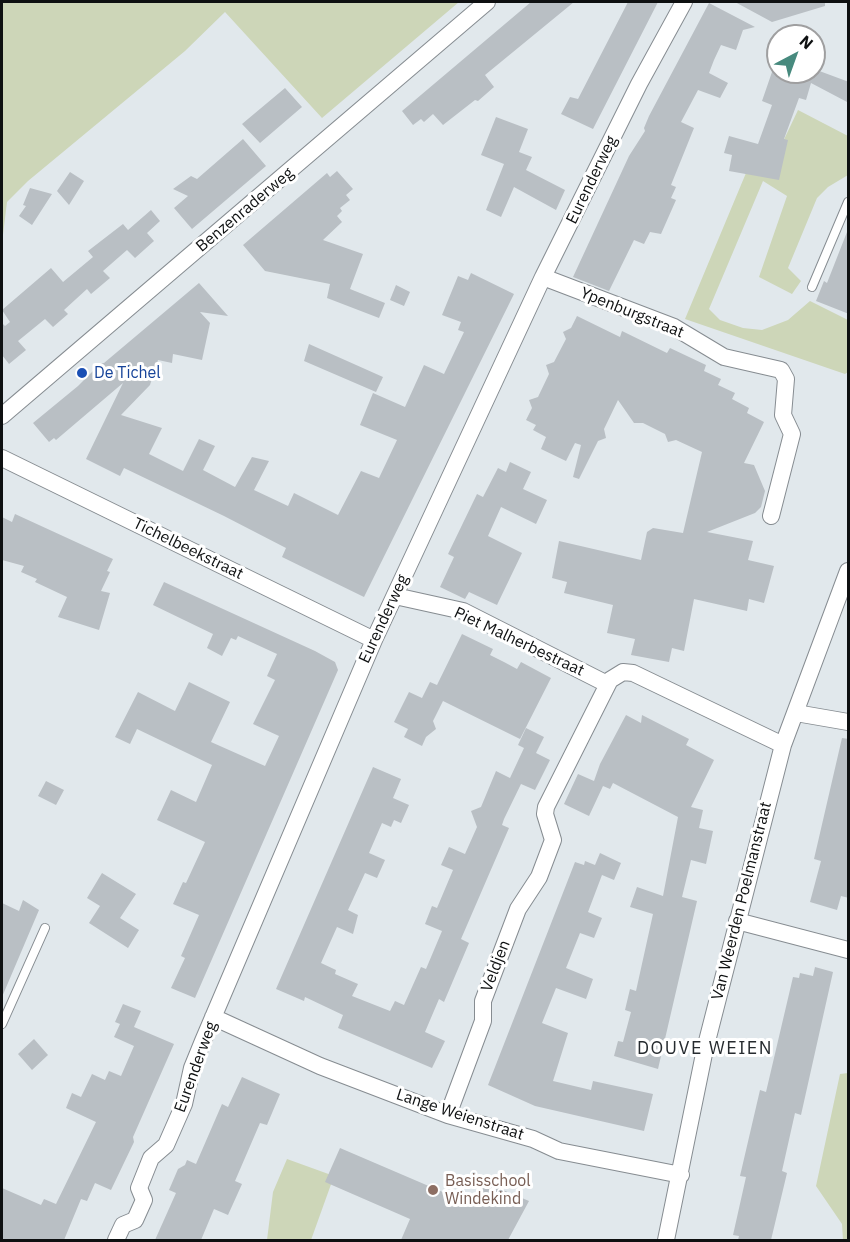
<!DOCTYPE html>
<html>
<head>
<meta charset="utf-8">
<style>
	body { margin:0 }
	#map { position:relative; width:850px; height:1242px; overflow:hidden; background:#e1e8ec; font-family:"IBM Plex Sans",sans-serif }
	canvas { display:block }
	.frame { position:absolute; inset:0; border:3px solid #0e1011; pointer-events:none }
	.north { position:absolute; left:766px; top:24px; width:60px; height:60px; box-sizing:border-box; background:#fff; border:2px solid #9f9fa0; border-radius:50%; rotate:41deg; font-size:16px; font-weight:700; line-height:24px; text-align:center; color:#0e1011 }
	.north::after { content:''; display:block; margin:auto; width:21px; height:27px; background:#478a7e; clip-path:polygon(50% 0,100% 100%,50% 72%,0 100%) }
</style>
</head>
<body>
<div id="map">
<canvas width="850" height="1242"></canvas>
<div class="frame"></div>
<div class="north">N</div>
</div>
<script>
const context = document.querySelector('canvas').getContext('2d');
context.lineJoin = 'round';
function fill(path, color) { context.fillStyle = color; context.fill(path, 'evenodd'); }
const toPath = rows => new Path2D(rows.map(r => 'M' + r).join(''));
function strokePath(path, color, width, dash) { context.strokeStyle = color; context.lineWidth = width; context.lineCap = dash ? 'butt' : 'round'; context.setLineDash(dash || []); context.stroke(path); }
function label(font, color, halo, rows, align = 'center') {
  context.font = font + ' "IBM Plex Sans",sans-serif'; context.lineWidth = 6; context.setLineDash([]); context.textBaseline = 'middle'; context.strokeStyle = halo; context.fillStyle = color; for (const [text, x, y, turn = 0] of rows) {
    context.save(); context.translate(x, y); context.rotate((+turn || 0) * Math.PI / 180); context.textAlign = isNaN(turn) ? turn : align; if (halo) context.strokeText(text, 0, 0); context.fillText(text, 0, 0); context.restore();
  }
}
const green = toPath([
	[2,2,459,2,322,118,225,12,185,51,28,181,7,202,2,243],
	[798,110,848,136,848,175,828,187,817,198,788,268,801,281,792,294,759,277,787,196,763,181,709,309,720,320,743,328,762,330,788,320,810,301,848,320,848,372,845,374,685,319,746,173,770,169],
	[848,1073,848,1240,843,1240,842,1224,816,1186,840,1074],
	[287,1159,334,1176,311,1240,267,1240,273,1192]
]);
const building = toPath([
	[531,2,574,2,485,75,494,87,478,101,475,100,443,125,433,114,424,122,421,119,413,125,402,111],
	[628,2,658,2,593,129,561,114,570,97,578,99],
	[735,2,825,2,825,6,772,22],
	[709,3,755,27,743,30,736,50,721,45,714,60,709,73,728,83,720,98,698,90,681,122,694,128,671,185,676,187,671,198,676,200,661,234,650,232,644,244,634,240,609,291,573,277,629,156,645,131,644,128,649,116],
	[814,69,849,82,849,103,811,83,806,100,799,98,784,139,788,140,779,180,729,171,732,155,724,153,729,136,758,144,772,105,762,101,772,72,814,72],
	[285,88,302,107,260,143,242,124],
	[496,117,528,129,519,152,532,157,526,170,565,190,556,210,514,187,501,217,486,210,504,164,481,155],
	[243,139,266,166,192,229,174,208,188,196,173,189,191,176,197,179],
	[337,171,353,189,346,195,350,200,340,208,342,211,337,216,342,222,323,240,363,254,350,289,385,303,379,318,327,298,330,284,265,271,243,245,327,173,330,177],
	[70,172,84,181,69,205,57,191],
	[30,188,52,194,32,225,19,216,26,206,23,205],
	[151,210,160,221,147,233,154,241,135,258,127,250,103,271,110,278,91,294,87,289,64,310,68,314,53,327,45,319,18,341,26,350,9,364,2,355,2,323,5,326,10,322,2,310,51,268,63,282,93,257,88,251,123,224,128,230],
	[847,232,849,232,849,314,816,301,824,281,827,283],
	[471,273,514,294,364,597,282,557,286,548,224,516,124,468,120,476,86,459,123,383,56,440,54,438,49,442,33,423,78,386,101,363,104,363,199,283,228,316,200,312,210,323,202,360,173,354,172,363,158,360,150,385,121,415,162,428,149,454,183,471,199,439,215,446,203,470,235,487,252,457,269,461,254,490,288,506,294,493,338,515,361,471,379,478,397,440,360,425,373,393,405,407,424,365,444,374,464,332,458,330,461,322,442,315,458,276,468,280],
	[396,285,410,292,404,306,390,300],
	[577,316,620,337,622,331,667,353,670,348,706,365,704,371,721,379,718,385,735,393,732,399,749,408,747,413,764,422,744,463,754,465,765,491,761,507,755,513,707,532,753,541,748,560,774,566,764,603,749,599,747,611,694,599,684,651,672,648,669,662,631,655,635,639,607,633,613,605,564,593,567,582,552,578,559,541,641,560,647,532,653,528,683,533,702,452,676,440,668,442,665,434,643,423,634,423,618,400,604,429,606,438,598,441,579,479,573,477,581,445,575,443,566,461,541,449,546,437,533,430,536,425,526,420,532,408,529,400,538,397,549,374,546,365,554,362,566,339,563,332,571,328],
	[309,344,383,377,376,392,304,361],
	[510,462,531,472,523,489,547,500,536,524,501,507,488,536,522,553,497,605,469,592,465,599,440,587,454,557,448,554,477,494,483,497,498,468,506,472],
	[15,514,113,559,107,571,110,572,101,591,110,593,99,630,58,617,67,597,35,582,37,579,21,572,24,566,2,560,2,517,12,522],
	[164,582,315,651,335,662,338,670,195,998,171,988,185,958,181,956,199,915,173,904,183,882,186,883,205,842,157,820,171,790,196,802,212,765,137,729,130,744,115,737,138,692,175,711,189,682,230,702,211,742,265,766,279,736,253,724,275,680,267,676,277,654,238,636,236,640,231,638,222,656,207,648,213,634,153,605],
	[462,634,493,649,490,655,504,662,517,669,521,662,551,678,520,739,443,701,433,721,436,729,426,737,422,746,404,737,408,729,394,722,409,692,422,698,430,682,437,685],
	[626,715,641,723,642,715,689,739,686,745,714,760,691,807,703,810,699,828,713,831,706,864,691,860,682,897,697,901,658,1069,614,1056,618,1041,623,1042,631,1012,625,1010,630,989,636,991,653,914,630,907,637,887,663,896,678,817,613,783,610,789,603,786,589,816,564,804,578,774,594,781,600,764],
	[526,728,544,737,536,753,550,760,535,790,521,784,504,819,502,825,509,828,461,939,469,943,444,1002,439,999,425,1032,445,1041,432,1068,338,1028,343,1015,305,997,304,1001,276,989,373,767,401,779,393,798,409,805,401,823,394,820,391,827,382,823,369,853,385,860,377,878,365,873,348,910,358,915,353,934,337,927,321,963,336,970,335,974,358,984,352,996,390,1011,395,1001,404,1005,421,967,426,969,442,931,425,924,432,906,437,908,453,870,441,865,449,847,465,854,477,827,471,811,481,807,496,771,510,778,524,748,518,745],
	[842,738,849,739,849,898,841,896,837,910,810,902,821,861,814,859],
	[46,781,64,790,56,805,38,796],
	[600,853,621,863,614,880,602,875,588,912,602,918,594,938,580,933,566,968,593,979,586,999,556,988,542,1023,568,1033,553,1081,591,1090,593,1081,653,1094,644,1131,535,1106,488,1085,575,862,584,865,585,861,595,865],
	[102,873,136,894,120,918,139,930,128,948,89,923,100,906,87,898],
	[23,900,39,910,2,997,2,903,19,911],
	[815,967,833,972,801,1115,795,1113,782,1171,787,1173,771,1240,738,1240,739,1236,733,1235,746,1177,740,1176,760,1090,766,1092,793,977,799,978,800,973,813,976],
	[123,1004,141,1011,134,1027,174,1044,133,1137,134,1142,111,1190,95,1183,87,1201,81,1199,64,1240,2,1240,2,1188,41,1205,44,1199,56,1204,96,1122,66,1108,72,1093,81,1097,92,1074,105,1080,109,1071,121,1076,134,1046,114,1037,120,1024,115,1022],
	[34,1039,48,1055,32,1070,18,1054],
	[242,1077,280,1094,267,1125,260,1123,235,1181,242,1184,228,1215,214,1209,201,1240,155,1240,176,1193,169,1190,178,1169,185,1165,187,1160,196,1164,222,1104,228,1107],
	[340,1148,466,1202,468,1198,475,1201,484,1182,529,1201,508,1240,401,1240,410,1219,325,1182]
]);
const service = toPath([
	[812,287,848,202],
	[2,1024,45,928]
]);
const minor = toPath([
	[543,277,674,327,724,357,781,370,786,379,783,415,792,434,771,516],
	[2,416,487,2],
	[2,458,374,640],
	[395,596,463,611,607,684],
	[796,713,848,722],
	[737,921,848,950],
	[213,1017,320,1066,448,1115,533,1139,559,1151,681,1175],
	[448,1115,483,1021,483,1001,518,909,539,877,553,840,545,814,546,807,610,680,623,672,633,673,783,745],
	[116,1240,123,1225,135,1220,144,1200,139,1188,151,1158,166,1145,184,1104,192,1068,203,1041,374,640,543,277,639,84,684,2],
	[666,1240,705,1049,783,745,848,571]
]);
const markers = [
	[82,373,6,"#1a4fb4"],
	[433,1190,6,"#8d6e63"]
];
const streetNames = [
	["Eurenderweg",592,180,-64],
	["Benzenraderweg",245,210,-40],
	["Ypenburgstraat",632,313,22],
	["Tichelbeekstraat",188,549,26],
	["Eurenderweg",384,619,-65],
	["Piet Malherbestraat",519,642,25],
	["Van Weerden Poelmanstraat",742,901,-76],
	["Veldjen",496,966,-69],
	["Eurenderweg",196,1067,-70],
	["Lange Weienstraat",460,1115,18]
];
const transitNames = [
	["De Tichel",94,373]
];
const educationNames = [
	["Basisschool",445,1181],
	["Windekind",445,1199]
];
const neighbourhoodNames = [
	["DOUVE WEIEN",705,1049]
];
fill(green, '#cdd6b8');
fill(building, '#b9bfc4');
strokePath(service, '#868c91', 10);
strokePath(minor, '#868c91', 18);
strokePath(service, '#fff', 8);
strokePath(minor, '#fff', 16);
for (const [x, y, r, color] of markers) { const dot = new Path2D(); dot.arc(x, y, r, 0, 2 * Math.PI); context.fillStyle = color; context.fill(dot); strokePath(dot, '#fff', 2); }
label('16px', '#0e1011', '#fff', streetNames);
label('16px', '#164399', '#fff', transitNames, 'left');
label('16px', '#785e54', '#fff', educationNames, 'left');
context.letterSpacing = '1.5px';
label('18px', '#262b2f', '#fff', neighbourhoodNames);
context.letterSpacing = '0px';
</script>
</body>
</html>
